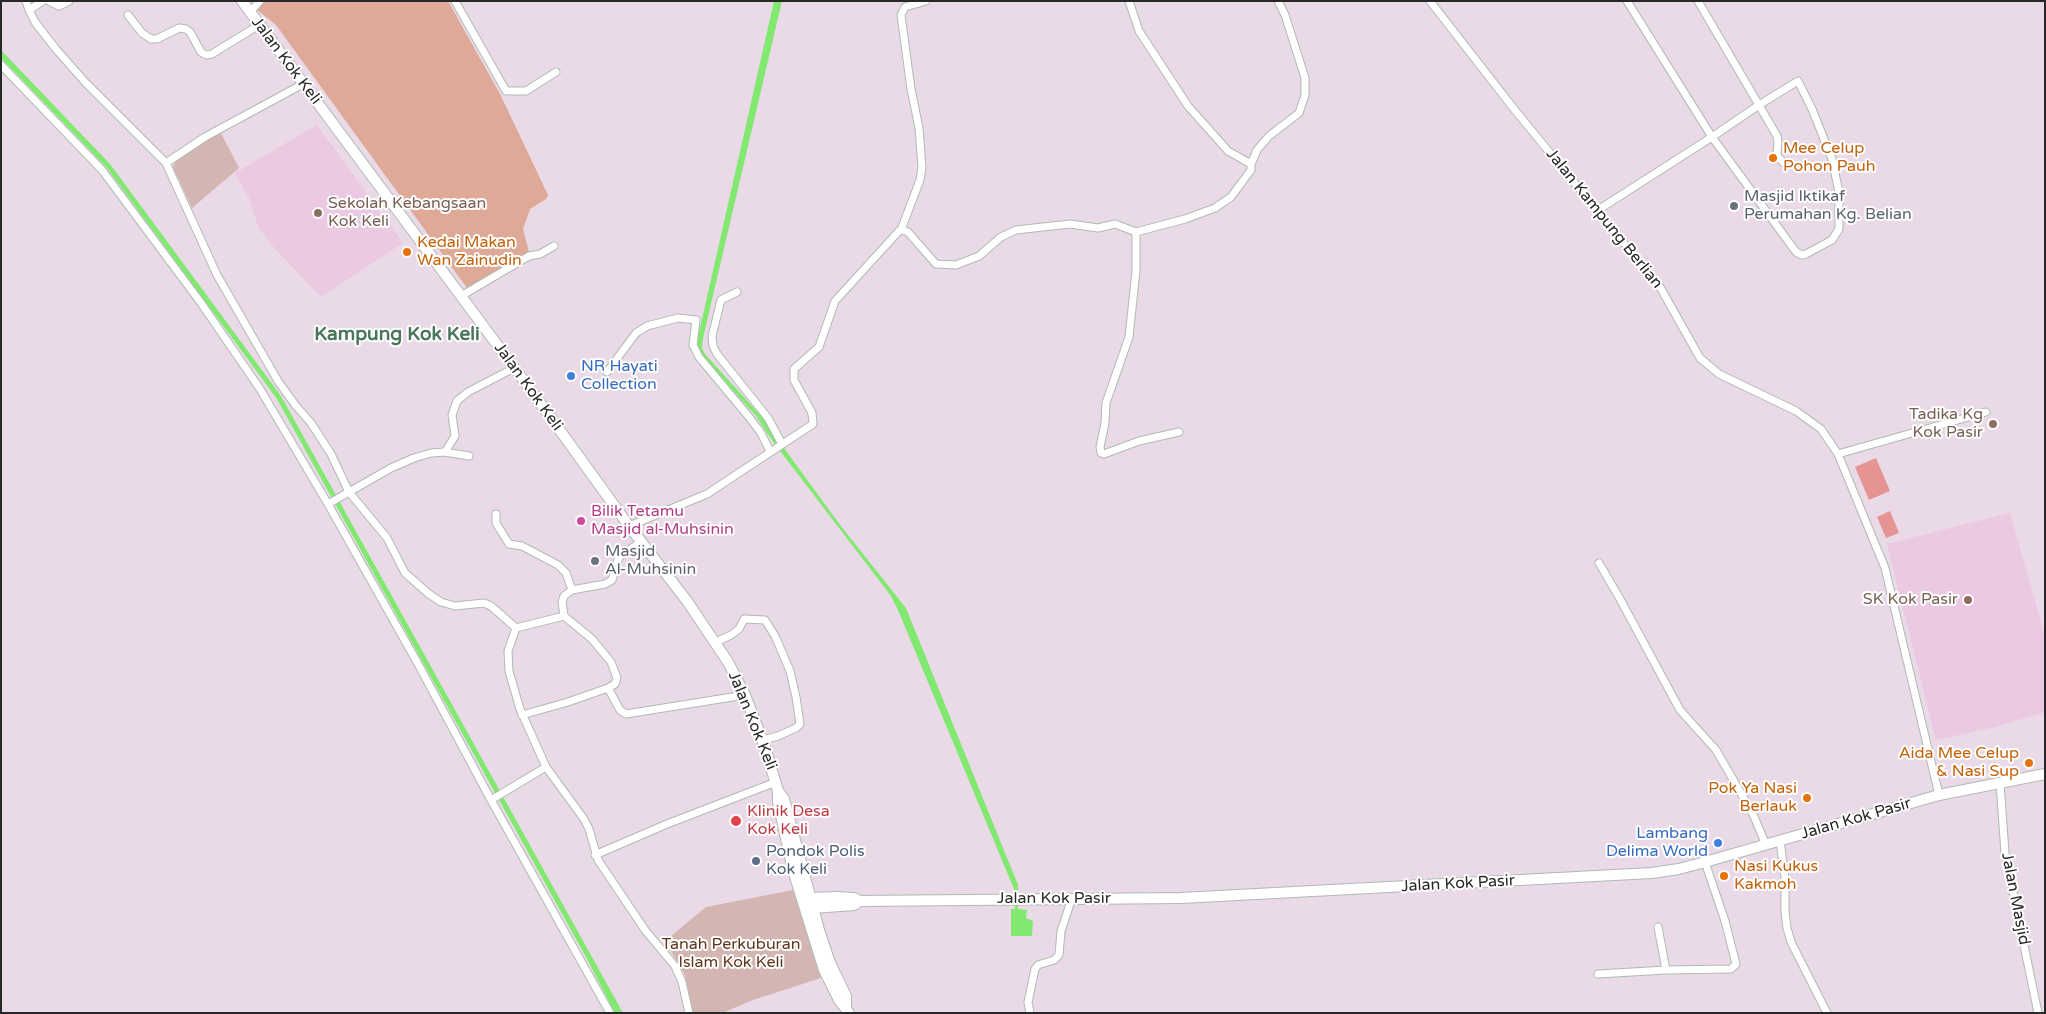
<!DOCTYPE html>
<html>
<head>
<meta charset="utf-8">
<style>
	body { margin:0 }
	#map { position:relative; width:2046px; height:1014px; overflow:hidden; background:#ead9e7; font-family:"Varela Round",sans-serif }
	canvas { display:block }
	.frame { position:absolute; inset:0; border:2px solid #282828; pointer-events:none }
</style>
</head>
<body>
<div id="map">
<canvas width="2046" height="1014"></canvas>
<div class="frame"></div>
</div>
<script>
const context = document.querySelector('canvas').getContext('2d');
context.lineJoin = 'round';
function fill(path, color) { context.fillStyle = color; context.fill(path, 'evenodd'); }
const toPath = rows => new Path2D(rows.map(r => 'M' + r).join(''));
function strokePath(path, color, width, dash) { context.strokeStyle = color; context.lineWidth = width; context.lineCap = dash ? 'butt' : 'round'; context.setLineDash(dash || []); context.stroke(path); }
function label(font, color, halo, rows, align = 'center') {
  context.font = font + ' "Varela Round",sans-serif'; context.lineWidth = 4; context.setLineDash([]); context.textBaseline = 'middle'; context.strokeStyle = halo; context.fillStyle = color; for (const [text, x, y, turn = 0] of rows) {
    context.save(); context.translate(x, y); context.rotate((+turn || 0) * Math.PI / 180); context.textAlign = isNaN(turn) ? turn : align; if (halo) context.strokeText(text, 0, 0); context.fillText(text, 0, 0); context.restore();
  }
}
const education = toPath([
	[317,125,403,243,321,297,276,250,258,227,250,200,235,173],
	[2010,513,2045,636,2045,712,1995,727,1936,740,1887,544]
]);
const green = toPath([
	[263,1,448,1,500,94,548,195,546,199,530,209,523,229,529,252,467,288,276,25,256,9]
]);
const cemetery = toPath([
	[220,131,239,168,192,208,173,167,176,160],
	[793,890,821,978,753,1000,722,1013,693,1013,685,975,665,941,706,907]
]);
const pitch = toPath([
	[1876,458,1890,491,1869,500,1855,467],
	[1890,511,1899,533,1886,538,1877,517]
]);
const water = toPath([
	[774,1,782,1,703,338,702,348,705,354,760,415,840,525,906,608,1018,885,1018,909,1027,910,1026,918,1033,921,1032,936,1011,936,1011,909,1015,909,1014,889,898,610,891,596,771,439,756,416,702,356,698,346,698,337],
	[1,50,110,164,281,396,623,1013,615,1013,586,957,277,399,107,168,1,58]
]);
const street = toPath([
	[26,1,29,10,35,22,55,48,85,82,166,163,217,275,278,381,296,406,311,423,331,454,349,492,387,538,405,573,429,594,441,602,455,606,484,603,491,606,516,628],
	[49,1,59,6,69,1],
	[455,1,506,91,526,91,556,72],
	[1430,1,1514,109,1660,287,1700,358,1719,374,1796,411,1821,429,1838,454,1885,568,1939,795],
	[1698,1,1777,136,1778,142,1777,153,1778,157,1784,163],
	[29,10,43,1],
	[250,12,260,1],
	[128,15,142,33,151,39,157,39,179,28,186,29,190,32,201,52,206,55,212,54,259,25],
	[1,65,102,170,201,303,260,389,328,504,417,662,491,800,610,1013],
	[166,163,205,137,303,84],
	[1251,164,1257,150,1269,136,1299,113,1305,95,1305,78,1285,15,1278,1],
	[1598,210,1712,137,1759,105,1798,81,1812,109,1832,159,1839,192,1839,229,1832,240,1806,254,1802,255,1796,252,1712,137,1627,1],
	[901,230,920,180,922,167,919,128,911,89,901,15,905,7,926,1],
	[1136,232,1136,271,1129,337,1106,403,1105,423,1100,447,1101,453,1104,454,1139,441,1179,432],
	[737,292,721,300,712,336,713,346,717,354,768,418,782,444],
	[461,296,529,256,540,254,554,246],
	[607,372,636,333,647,326,678,318,696,320,693,345,699,357,749,417,761,433,770,451],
	[445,452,455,436,452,415,457,401,468,392,514,368],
	[1838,454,1986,412],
	[328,504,391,468,414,458,431,453,445,452,469,456],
	[496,514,496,523,509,544,522,546,558,565,566,573,572,590],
	[629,526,707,494,813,424,812,413,794,380,794,369,819,347,835,301,899,231,903,230,908,232,936,264,956,265,979,256,1001,237,1016,230,1070,224,1098,228,1115,224,1136,232,1185,219,1215,208,1231,197,1251,170,1251,164,1228,151,1188,106,1139,31,1129,1],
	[1599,563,1620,599,1680,710,1716,750,1753,814,1766,845],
	[516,628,508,651,509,671,520,709,546,767],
	[516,628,564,616],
	[716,642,731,635,739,629,744,619,765,620,775,636,790,671,796,697,800,724,796,728,778,736,763,740],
	[608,688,615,684,617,678,611,662,592,639,564,616,562,602,564,596,572,590,605,584,612,580,619,557,641,542],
	[522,715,568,702,608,688,620,710,626,714,745,695],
	[2000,783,2005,853,2038,1013],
	[491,800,546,767,584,819,589,829,598,860,645,930,675,966,682,982,689,1013],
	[1780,841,1785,878,1785,912,1787,928,1791,942,1827,1013],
	[595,855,667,824,776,782],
	[1658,927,1666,970],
	[1598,974,1666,970,1731,969,1736,964,1725,921,1705,862],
	[1030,1013,1028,1002,1035,969,1038,965,1054,960,1059,955,1061,931,1072,898]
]);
const secondary = toPath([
	[242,1,533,393,629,526,687,601,728,662,745,695,765,747,778,791,778,802,793,870,824,970,839,1000,849,1013],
	[778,791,784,799,819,930,830,963,846,996,846,1007],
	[809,904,811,898,836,897,854,898,860,901,1181,898,1652,873,1679,869,1705,862,1939,795,2045,774],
	[809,904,813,908,854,905,860,901]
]);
const markers = [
	[1773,158,5,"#e8710a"],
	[1734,206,5,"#6b7280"],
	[318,213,5,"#8d6e63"],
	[407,252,5,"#e8710a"],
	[571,376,5,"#3f7fe0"],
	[1993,424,5,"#8d6e63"],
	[581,521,5,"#d1479c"],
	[595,561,5,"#6b7280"],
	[1968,600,5,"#8d6e63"],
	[2029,763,5,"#e8710a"],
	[1807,798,5,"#e8710a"],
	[736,821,6,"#e0444e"],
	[1718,843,5,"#3f7fe0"],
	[756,861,5,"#5c6f8a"],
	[1724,876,5,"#e8710a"]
];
const streetNames = [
	["Jalan Kok Keli",286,61,53],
	["Jalan Kampung Berlian",1604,219,51],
	["Jalan Kok Keli",528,387,54],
	["Jalan Kok Keli",752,721,68],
	["Jalan Kok Pasir",1856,819,-16],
	["Jalan Kok Pasir",1458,884,-3],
	["Jalan Kok Pasir",1054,899],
	["Jalan Masjid",2015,899,79]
];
const foodNames = [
	["Mee Celup",1783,149],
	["Pohon Pauh",1783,167],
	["Kedai Makan",417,243],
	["Wan Zainudin",417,261],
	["Aida Mee Celup",2019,754,"right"],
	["& Nasi Sup",2019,772,"right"],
	["Pok Ya Nasi",1797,789,"right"],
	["Berlauk",1797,807,"right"],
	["Nasi Kukus",1734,867],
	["Kakmoh",1734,885]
];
const worshipNames = [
	["Masjid Iktikaf",1744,197],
	["Perumahan Kg. Belian",1744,215],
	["Masjid",605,552],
	["Al-Muhsinin",605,570]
];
const educationNames = [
	["Sekolah Kebangsaan",328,204,"left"],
	["Kok Keli",328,222,"left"],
	["Tadika Kg",1983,415],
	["Kok Pasir",1983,433],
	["SK Kok Pasir",1958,600]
];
const shopNames = [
	["NR Hayati",581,367],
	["Collection",581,385],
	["Lambang",1708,834,"right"],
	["Delima World",1708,852,"right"]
];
const hotelNames = [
	["Bilik Tetamu",591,512],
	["Masjid al-Muhsinin",591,530]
];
const healthNames = [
	["Klinik Desa",747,812],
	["Kok Keli",747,830]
];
const serviceNames = [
	["Pondok Polis",766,852],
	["Kok Keli",766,870]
];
const parkNames = [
	["Tanah Perkuburan",731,945],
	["Islam Kok Keli",731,963]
];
const quarterNames = [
	["Kampung Kok Keli",397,335]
];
fill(education, '#ebc9e2');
fill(green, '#dfa997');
fill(cemetery, '#d3b5b1');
fill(pitch, '#e69493');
fill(water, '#81e970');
strokePath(street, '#aebbb3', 9);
strokePath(secondary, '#aebbb3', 12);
strokePath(street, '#fff', 7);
strokePath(secondary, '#fff', 10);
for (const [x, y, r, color] of markers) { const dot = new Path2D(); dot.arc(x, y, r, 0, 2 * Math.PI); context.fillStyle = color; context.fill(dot); strokePath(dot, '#fff', 2); }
label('16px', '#282828', '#fff', streetNames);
label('16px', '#c56008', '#fff', foodNames, 'left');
label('16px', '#5b616d', '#fff', worshipNames, 'left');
label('16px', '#785e54', '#fff', educationNames, 'right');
label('16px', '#366cbe', '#fff', shopNames, 'left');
label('16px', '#b23c85', '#fff', hotelNames, 'left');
label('16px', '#be3a42', '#fff', healthNames, 'left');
label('16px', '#4e5e75', '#fff', serviceNames, 'left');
label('16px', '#60361c', '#fff', parkNames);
label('bold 19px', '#4a765c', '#fff', quarterNames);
</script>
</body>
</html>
